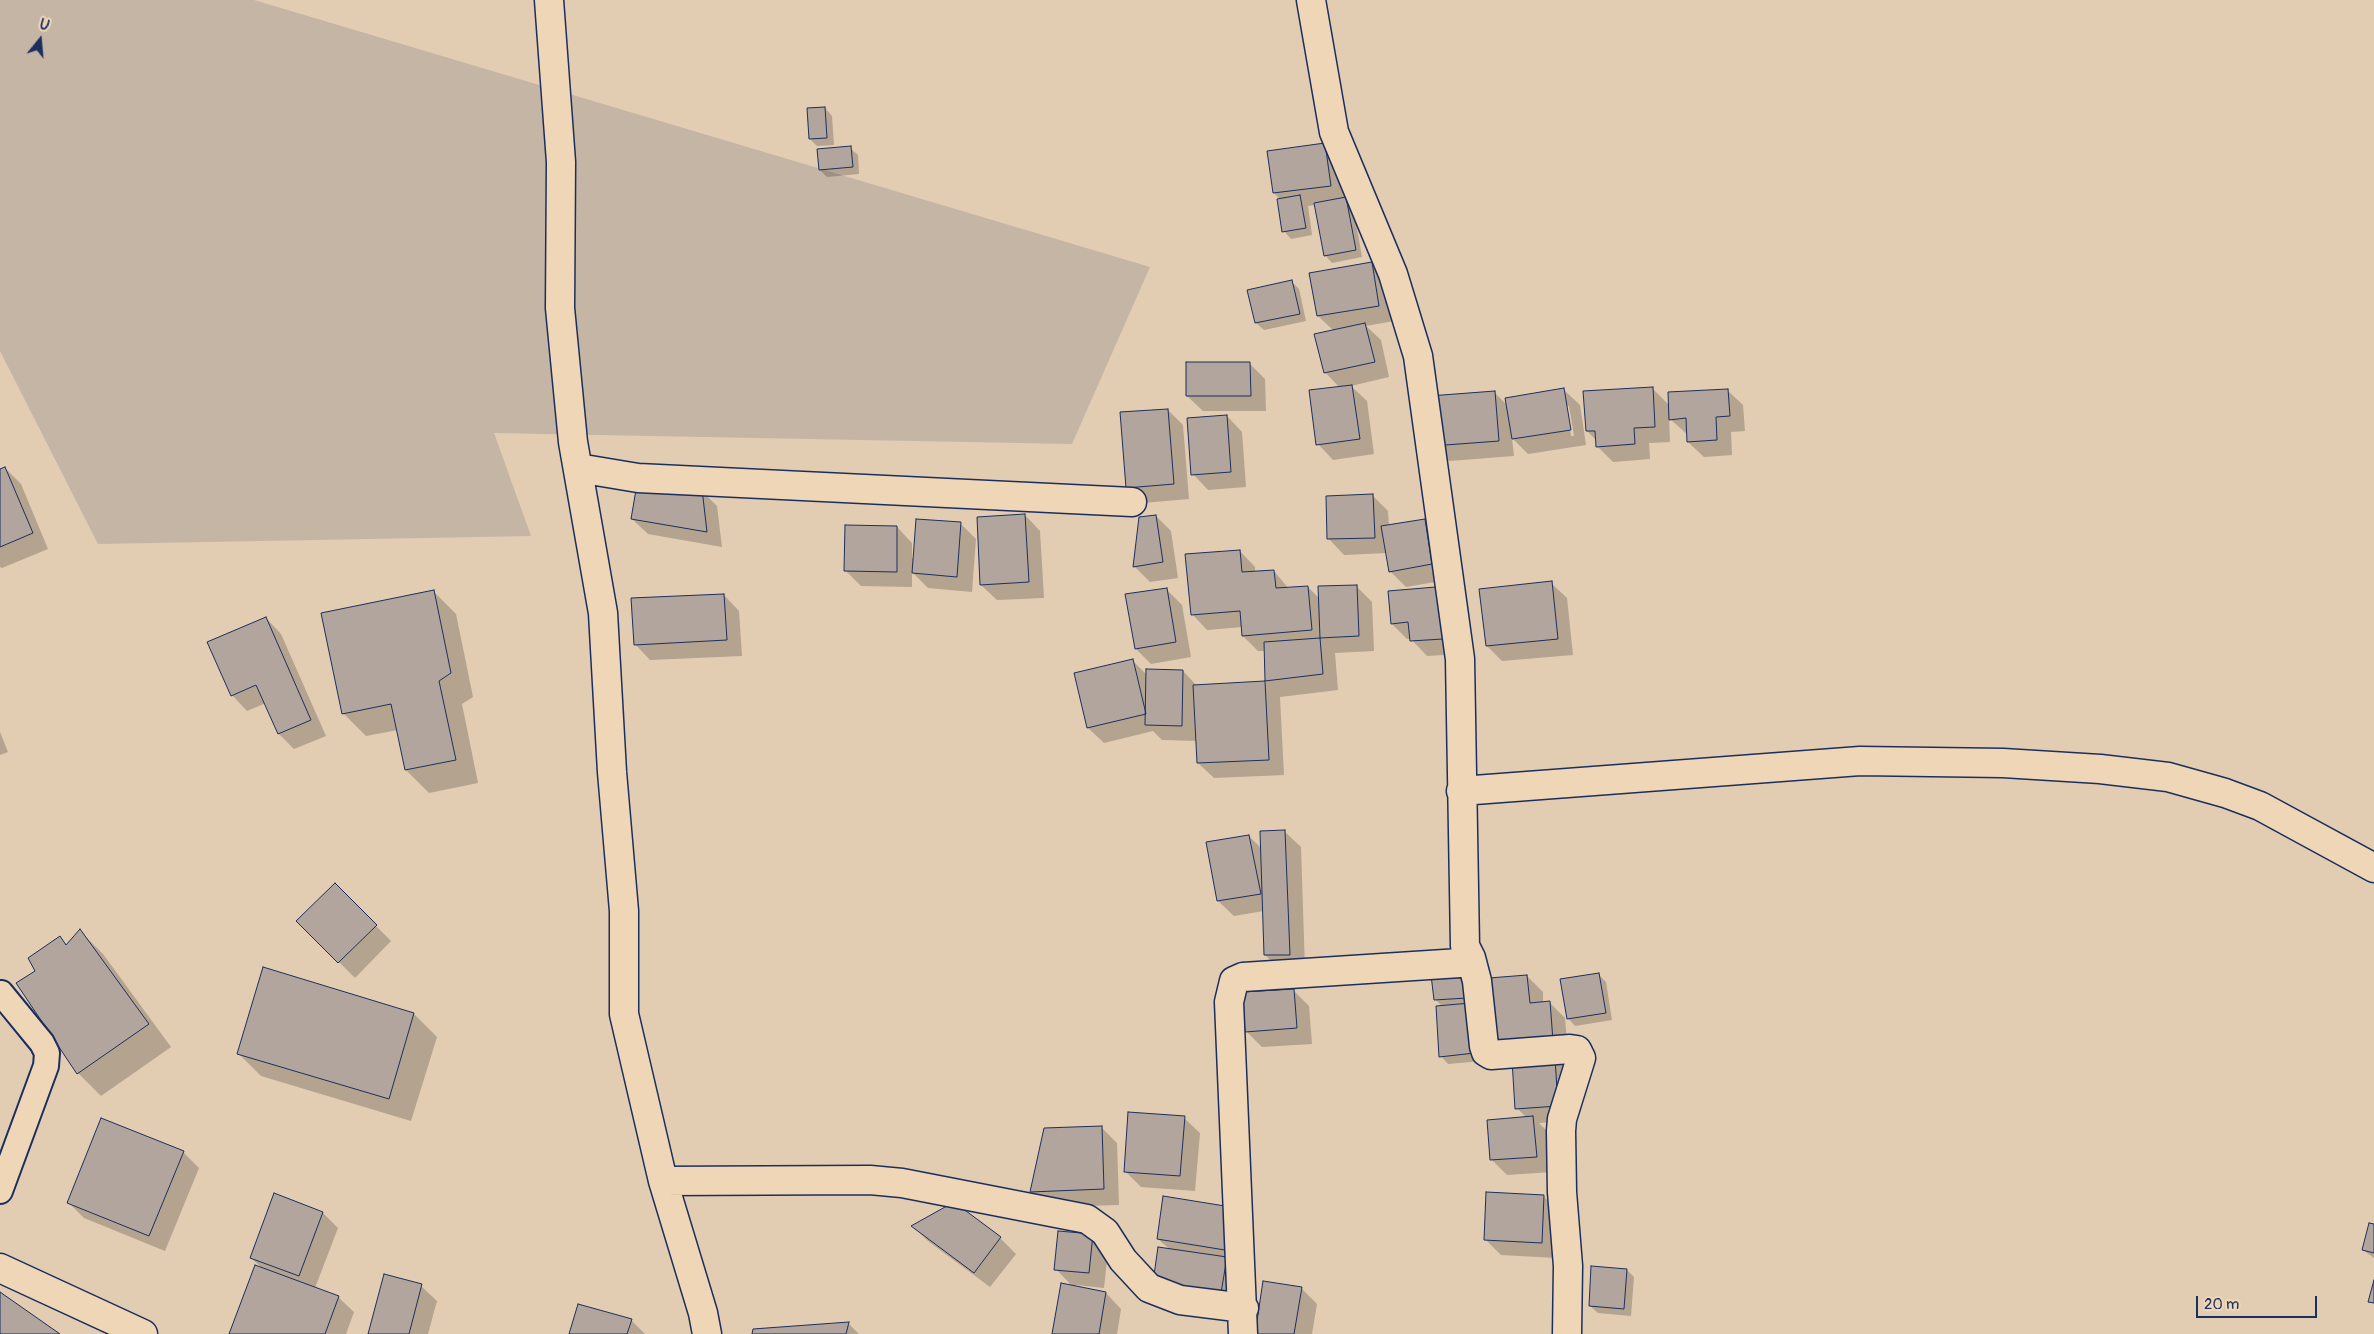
<!DOCTYPE html>
<html>
<head>
<meta charset="utf-8">
<style>
	body { margin:0 }
	#map { position:relative; width:2374px; height:1334px; overflow:hidden; background:#e2ccb2; font-family:Pangolin,sans-serif }
	canvas { display:block }
	.north { position:absolute; left:15px; top:15px; width:50px; height:50px; -webkit-text-stroke:4px #efd6b7; paint-order:stroke; rotate:17deg; font-size:14px; font-weight:700; line-height:20px; text-align:center; color:#1b2f5e }
	.north::after { content:''; display:block; margin:auto; width:18px; height:22px; background:#1b2f5e; clip-path:polygon(50% 0,100% 100%,50% 72%,0 100%) }
	.scale { position:absolute; left:2196px; top:1296px; width:121px; height:22px; box-sizing:border-box; border:2px solid #1b2f5e; border-top:0; padding-left:6px; font-size:15px; line-height:18px; white-space:nowrap; color:#1b2f5e; -webkit-text-stroke:4px #efd6b7; paint-order:stroke }
</style>
</head>
<body>
<div id="map">
<canvas width="2374" height="1334"></canvas>
<div class="north">U</div>
<div class="scale">20 m</div>
</div>
<script>
const context = document.querySelector('canvas').getContext('2d');
context.lineJoin = 'round';
function fill(path, color) { context.fillStyle = color; context.fill(path, 'evenodd'); }
const toPath = rows => new Path2D(rows.map(r => 'M' + r).join(''));
function strokePath(path, color, width, dash) { context.strokeStyle = color; context.lineWidth = width; context.lineCap = dash ? 'butt' : 'round'; context.setLineDash(dash || []); context.stroke(path); }
const green = toPath([
	[0,0,254,0,1150,267,1072,444,494,433,531,536,98,544,0,351]
]);
const shadow = toPath([
	[825,108,832,116,834,145,817,146,810,139],
	[1325,144,1340,160,1345,199,1353,206,1362,257,1332,263,1325,255,1316,205,1308,206,1312,235,1291,239,1284,231,1280,199,1274,193],
	[850,148,858,155,859,174,827,177,820,170],
	[1371,263,1387,279,1394,321,1366,326,1381,340,1389,377,1351,386,1367,401,1374,454,1333,460,1318,444,1339,387,1325,372,1334,331,1318,316],
	[1291,281,1299,289,1306,321,1264,330,1256,323,1249,291],
	[1249,363,1265,379,1266,411,1203,411,1187,396],
	[1653,389,1670,406,1727,390,1743,405,1745,431,1731,432,1732,455,1704,457,1688,442,1688,435,1669,418,1670,442,1649,443,1650,459,1613,462,1597,446,1597,441,1587,431],
	[1564,390,1580,405,1586,445,1528,454,1512,438,1514,456,1449,461,1434,445,1494,392,1507,405],
	[1566,406,1569,406,1574,436,1571,436],
	[1168,410,1183,425,1189,499,1143,503,1127,487],
	[1227,416,1242,432,1246,487,1208,490,1193,474],
	[5,468,21,484,48,549,2,568,0,567,0,470],
	[701,490,717,506,722,547,648,534,632,519],
	[1373,496,1388,511,1389,526,1424,521,1440,536,1447,580,1406,587,1390,571,1387,553,1344,555,1329,539],
	[1025,515,1040,531,1044,598,997,600,981,585],
	[1156,516,1171,531,1178,578,1150,582,1134,566],
	[961,524,976,539,972,592,928,588,912,572,912,587,861,586,845,570,897,527,912,543,912,558,914,558],
	[1240,551,1255,567,1255,572,1274,571,1289,589,1308,587,1320,599,1356,586,1372,602,1374,651,1335,653,1338,690,1280,697,1284,775,1214,778,1198,763,1197,741,1162,740,1153,731,1104,743,1088,728,1133,661,1147,675,1183,671,1197,686,1266,683,1266,651,1258,651,1243,636,1242,627,1207,630,1192,614],
	[1551,583,1567,598,1573,655,1502,661,1487,646],
	[1166,589,1182,605,1191,657,1151,664,1136,649],
	[1436,589,1451,604,1458,654,1427,656,1411,639,1407,639,1392,624],
	[433,591,456,614,473,697,462,704,478,783,429,793,406,770,398,730,366,736,343,713],
	[724,595,739,611,742,656,650,660,635,644],
	[266,618,281,634,326,736,294,749,279,734,266,703,247,711,232,695],
	[0,732,8,752,0,755],
	[1285,832,1301,847,1305,970,1281,970,1265,955,1264,911,1234,916,1218,901,1249,836,1262,849],
	[335,885,391,941,355,978,298,921],
	[80,931,103,954,171,1047,101,1096,78,1073,37,971,60,938,67,945],
	[1466,973,1482,1061,1448,1064,1441,1056,1442,1006,1435,999],
	[1598,974,1606,982,1612,1020,1575,1026,1568,1018],
	[1527,976,1543,992,1543,1003,1549,1002,1565,1018,1568,1056,1554,1057,1570,1074,1573,1121,1539,1123,1549,1133,1552,1172,1507,1175,1491,1159,1527,1118,1517,1108],
	[1293,990,1309,1006,1312,1044,1262,1047,1247,1032],
	[414,1014,437,1037,411,1121,261,1076,238,1053],
	[1184,1118,1200,1133,1195,1191,1141,1187,1125,1171],
	[1102,1128,1117,1143,1119,1205,1046,1207,1031,1192],
	[183,1152,199,1168,165,1251,84,1218,68,1202],
	[275,1195,323,1213,338,1228,315,1288,338,1297,354,1312,346,1334,231,1334,263,1269,251,1258],
	[1543,1196,1559,1211,1557,1258,1501,1255,1486,1240],
	[954,1203,1000,1238,1016,1254,990,1287,928,1241,913,1226],
	[1231,1208,1237,1308,1158,1239],
	[2374,1225,2374,1258,2363,1250],
	[1092,1235,1108,1251,1104,1288,1076,1285,1076,1287,1106,1293,1121,1309,1117,1334,1053,1334,1073,1287,1056,1269],
	[1627,1270,1634,1277,1631,1316,1598,1313,1590,1306],
	[421,1286,437,1301,428,1334,370,1334],
	[1301,1288,1317,1304,1312,1334,1256,1334],
	[631,1320,645,1334,571,1334],
	[849,1324,859,1334,753,1334,754,1330]
]);
const building = toPath([
	[825,107,827,138,809,139,807,108,825,107],
	[1325,143,1331,186,1273,193,1267,151,1325,143],
	[851,146,853,167,819,170,817,149,851,146],
	[1300,195,1306,228,1282,232,1277,199,1300,195],
	[1346,197,1356,250,1324,256,1314,203,1346,197],
	[1372,262,1379,306,1317,316,1309,273,1372,262],
	[1292,280,1300,314,1255,323,1247,290,1292,280],
	[1365,323,1375,362,1324,373,1314,334,1365,323],
	[1186,362,1250,362,1251,396,1186,396,1186,362],
	[1352,385,1360,439,1316,445,1309,390,1352,385],
	[1653,387,1655,427,1634,428,1635,444,1596,447,1595,431,1586,431,1583,391,1653,387],
	[1564,388,1571,430,1512,439,1505,398,1564,388],
	[1728,389,1730,416,1716,417,1717,440,1687,442,1686,418,1669,420,1668,392,1728,389],
	[1495,391,1499,441,1432,446,1429,396,1495,391],
	[1168,409,1174,484,1126,488,1120,412,1168,409],
	[1227,415,1231,472,1191,475,1187,418,1227,415],
	[5,467,33,533,0,547,0,469,5,467],
	[638,478,702,489,707,532,631,519,638,478],
	[1373,494,1375,538,1327,539,1326,496,1373,494],
	[1025,514,1029,582,980,585,977,517,1025,514],
	[1156,515,1163,562,1133,567,1139,517,1156,515],
	[916,519,961,522,957,577,912,573,916,519],
	[1425,519,1432,564,1389,572,1381,526,1425,519],
	[845,525,897,526,897,572,844,571,845,525],
	[1240,550,1242,572,1274,570,1276,588,1308,586,1312,630,1242,636,1240,611,1191,615,1185,554,1240,550],
	[1552,581,1558,639,1486,646,1479,589,1552,581],
	[1357,585,1359,636,1320,638,1318,586,1357,585],
	[1436,587,1443,639,1410,641,1408,622,1391,624,1388,591,1436,587],
	[1167,588,1176,642,1135,649,1125,594,1167,588],
	[434,590,451,673,439,681,456,760,405,770,391,704,342,714,321,613,434,590],
	[724,594,727,640,634,645,631,598,724,594],
	[266,617,311,720,278,734,256,685,231,696,207,642,266,617],
	[1320,638,1323,674,1265,681,1264,642,1320,638],
	[1133,659,1146,714,1087,728,1074,673,1133,659],
	[1146,669,1183,670,1182,726,1145,725,1146,669],
	[1265,681,1269,760,1197,763,1193,685,1265,681],
	[1285,830,1290,955,1264,955,1260,831,1285,830],
	[1249,835,1261,894,1217,901,1206,842,1249,835],
	[335,883,377,925,338,963,296,921,335,883],
	[80,929,149,1024,77,1074,16,983,35,971,28,958,60,936,66,945,80,929],
	[263,967,414,1013,389,1099,237,1054,263,967],
	[1466,972,1467,998,1434,1000,1431,975,1466,972],
	[1599,973,1606,1013,1567,1019,1560,979,1599,973],
	[1527,975,1530,1003,1550,1001,1553,1041,1495,1044,1489,978,1527,975],
	[1294,989,1297,1028,1245,1032,1242,992,1294,989],
	[1471,1003,1475,1053,1439,1057,1436,1006,1471,1003],
	[1555,1057,1558,1106,1515,1109,1512,1060,1555,1057],
	[1128,1112,1185,1116,1180,1176,1124,1172,1128,1112],
	[1533,1116,1537,1157,1490,1160,1487,1120,1533,1116],
	[101,1118,184,1151,149,1236,67,1203,101,1118],
	[1102,1126,1104,1189,1030,1192,1044,1128,1102,1126],
	[1486,1192,1544,1195,1542,1243,1484,1240,1486,1192],
	[274,1193,323,1212,299,1276,250,1258,274,1193],
	[1163,1196,1231,1207,1225,1250,1157,1239,1163,1196],
	[954,1202,1001,1237,974,1273,911,1226,954,1202],
	[2369,1223,2374,1224,2374,1253,2362,1250,2369,1223],
	[1058,1231,1093,1234,1089,1273,1054,1270,1058,1231],
	[1158,1247,1227,1257,1221,1293,1153,1282,1158,1247],
	[255,1265,339,1296,325,1334,229,1334,255,1265],
	[1591,1266,1627,1269,1624,1309,1589,1306,1591,1266],
	[384,1274,422,1284,409,1334,368,1334,384,1274],
	[2374,1280,2374,1303,2368,1302,2374,1280],
	[1263,1281,1302,1287,1294,1334,1255,1334,1263,1281],
	[1061,1283,1106,1292,1099,1334,1052,1334,1061,1283],
	[0,1292,60,1334,0,1334,0,1292],
	[578,1304,632,1319,627,1334,569,1334,578,1304],
	[849,1322,846,1334,752,1334,753,1329,849,1322]
]);
const lane = toPath([
	[0,1191,46,1066,47,1053,42,1043,1,993]
]);
const street = toPath([
	[549,0,561,162,560,308,573,442,603,613,612,772,624,911,624,1014,663,1181,703,1313,707,1334],
	[1311,0,1334,132,1393,274,1418,356,1460,659,1465,946,1471,958,1477,981,1484,1046,1486,1052,1491,1055,1570,1049,1577,1050,1581,1058,1562,1119,1561,1131,1562,1192,1568,1266,1567,1334],
	[578,468,638,478,1132,502],
	[1461,791,1860,761,2003,763,2100,769,2168,777,2225,793,2260,806,2374,868],
	[663,1181,870,1180,902,1183,1087,1219,1105,1232,1123,1260,1149,1288,1180,1300,1244,1308],
	[1243,1334,1229,1002,1234,981,1243,977,1460,963,1471,958]
]);
const primary = toPath([
	[0,1268,143,1334]
]);
fill(green, '#c5b5a5');
fill(shadow, '#0003');
fill(building, '#b1a59d');
strokePath(building, '#1b2f5e', 1);
strokePath(lane, '#1b2f5e', 28);
strokePath(street, '#1b2f5e', 31);
strokePath(primary, '#1b2f5e', 31);
strokePath(lane, '#efd6b7', 24);
strokePath(street, '#efd6b7', 28);
strokePath(primary, '#efd6b7', 28);
</script>
</body>
</html>
